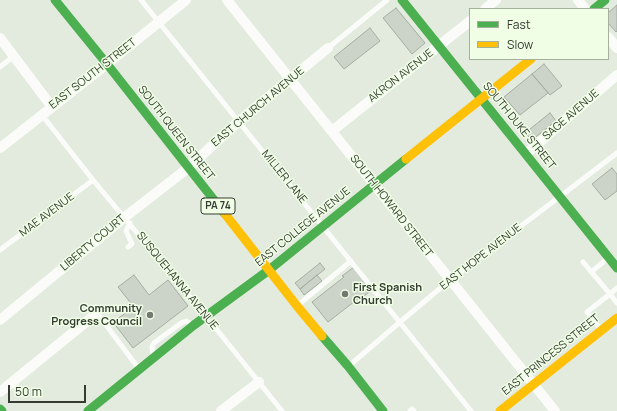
<!DOCTYPE html>
<html>
<head>
<meta charset="utf-8">
<style>
	body { margin:0 }
	#map { position:relative; width:617px; height:411px; overflow:hidden; background:#e3ebde; font-family:Manrope,sans-serif }
	canvas { display:block }
	.legend { position:absolute; left:469px; top:8px; width:140px; height:52px; box-sizing:border-box; background:#effee5; border:1px solid #a5b09d; margin:0; padding:5px 7px; list-style:none; font-size:12px; color:#363c32 }
	.legend li { display:flex; align-items:center; gap:8px; height:20px }
	.legend b { width:20px; border:1px solid #a5b09d }
	.scale { position:absolute; left:8px; top:385px; width:78px; height:18px; box-sizing:border-box; border:2px solid #363c32; border-top:0; padding-left:5px; font-size:12px; line-height:14px; white-space:nowrap; color:#363c32; -webkit-text-stroke:3px #effee5; paint-order:stroke }
</style>
</head>
<body>
<div id="map">
<canvas width="617" height="411"></canvas>
<ul class="legend">
<li><b style="height:5px;background:#4caf50"></b>Fast</li>
<li><b style="height:5px;background:#ffc107"></b>Slow</li>
</ul>
<div class="scale">50 m</div>
</div>
<script>
const context = document.querySelector('canvas').getContext('2d');
context.lineJoin = 'round';
function fill(path, color) { context.fillStyle = color; context.fill(path, 'evenodd'); }
const toPath = rows => new Path2D(rows.map(r => 'M' + r).join(''));
function strokePath(path, color, width, dash) { context.strokeStyle = color; context.lineWidth = width; context.lineCap = dash ? 'butt' : 'round'; context.setLineDash(dash || []); context.stroke(path); }
function label(font, color, halo, rows, align = 'center') {
  context.font = font + ' Manrope,sans-serif'; context.lineWidth = 3; context.setLineDash([]); context.textBaseline = 'middle'; context.strokeStyle = halo; context.fillStyle = color; for (const [text, x, y, turn = 0] of rows) {
    context.save(); context.translate(x, y); context.rotate((+turn || 0) * Math.PI / 180); context.textAlign = isNaN(turn) ? turn : align; if (halo) context.strokeText(text, 0, 0); context.fillText(text, 0, 0); context.restore();
  }
}
const building = toPath([
	[617,5,617,31,616,32,608,23,608,13,617,5],
	[396,8,425,43,412,54,383,18,396,8],
	[370,28,380,41,344,69,334,57,370,28],
	[544,64,562,86,550,95,532,74,544,64],
	[532,74,548,93,520,115,504,97,532,74],
	[550,113,556,121,532,140,525,133,550,113],
	[612,168,617,174,617,191,605,200,592,184,612,168],
	[320,263,325,269,300,289,295,283,320,263],
	[354,267,372,290,360,299,359,298,328,322,312,302,344,277,342,276,354,267],
	[134,275,149,295,168,280,188,306,133,348,113,322,134,307,118,287,134,275],
	[317,275,322,281,304,295,300,289,317,275]
]);
const lane = toPath([
	[141,0,471,411],
	[328,48,387,0],
	[0,67,14,56],
	[42,115,93,180,206,316,282,411],
	[128,247,132,244,126,231,130,223],
	[0,250,93,180],
	[583,262,610,294,587,312,601,330],
	[591,272,607,259],
	[617,288,610,294,617,303],
	[298,305,351,261],
	[97,313,139,369],
	[153,354,152,347,154,343,181,323,186,321,191,324],
	[350,365,400,322,450,280,617,153],
	[410,411,412,409,414,411]
]);
const street = toPath([
	[227,0,555,411],
	[578,0,585,9],
	[485,9,496,0],
	[608,37,617,48],
	[0,38,52,107],
	[332,131,470,21],
	[0,148,107,64,186,0],
	[526,154,617,75],
	[0,320,125,217,188,168,239,121,328,48],
	[0,392,97,313],
	[221,411,259,382]
]);
const fast = toPath([
	[55,0,107,64,225,214],
	[402,0,617,268],
	[594,9,605,0],
	[322,336,348,366,383,411],
	[0,409,2,411],
	[88,411,194,325,269,270,406,159]
]);
const slow = toPath([
	[406,159,531,59],
	[225,214,297,306,322,336],
	[500,411,617,318]
]);
const markers = [
	[345,294,4,"#73796e"],
	[150,315,4,"#73796e"]
];
const shields = [
	[218,206,34]
];
const shieldNames = [
	["PA 74",218,206]
];
const streetNames = [
	["EAST SOUTH STREET",93,74,-38],
	["AKRON AVENUE",401,76,-38],
	["EAST CHURCH AVENUE",258,107,-40],
	["SAGE AVENUE",571,115,-41],
	["SOUTH DUKE STREET",519,126,51],
	["SOUTH QUEEN STREET",176,133,52],
	["MILLER LANE",284,177,51],
	["SOUTH HOWARD STREET",391,206,52],
	["MAE AVENUE",47,215,-37],
	["EAST COLLEGE AVENUE",303,227,-39],
	["LIBERTY COURT",93,243,-40],
	["EAST HOPE AVENUE",481,257,-38],
	["SUSQUEHANNA AVENUE",177,281,51],
	["EAST PRINCESS STREET",551,355,-39]
];
const poiNames = [
	["First Spanish",353,288],
	["Church",353,301],
	["Community",142,309,"right"],
	["Progress Council",142,322,"right"]
];
fill(building, '#ccd3c9');
strokePath(building, '#a5aca2', 1);
strokePath(lane, '#fbfcfa', 5);
strokePath(street, '#fbfcfa', 10);
strokePath(fast, '#4caf50', 9);
strokePath(slow, '#ffc107', 9);
for (const [x, y, r, color] of markers) { const dot = new Path2D(); dot.arc(x, y, r, 0, 2 * Math.PI); context.fillStyle = color; context.fill(dot); strokePath(dot, '#effee5', 1.5); }
for (const [x, y, w] of shields) { const box = new Path2D(); box.roundRect(x - w / 2, y - 8, w, 16, 3); context.fillStyle = '#effee5'; context.fill(box); strokePath(box, '#363c32', 1); }
label('bold 10px', '#363c32', null, shieldNames);
label('11px', '#363c32', '#effee5', streetNames);
label('bold 11px', '#363c32', '#effee5', poiNames, 'left');
</script>
</body>
</html>
